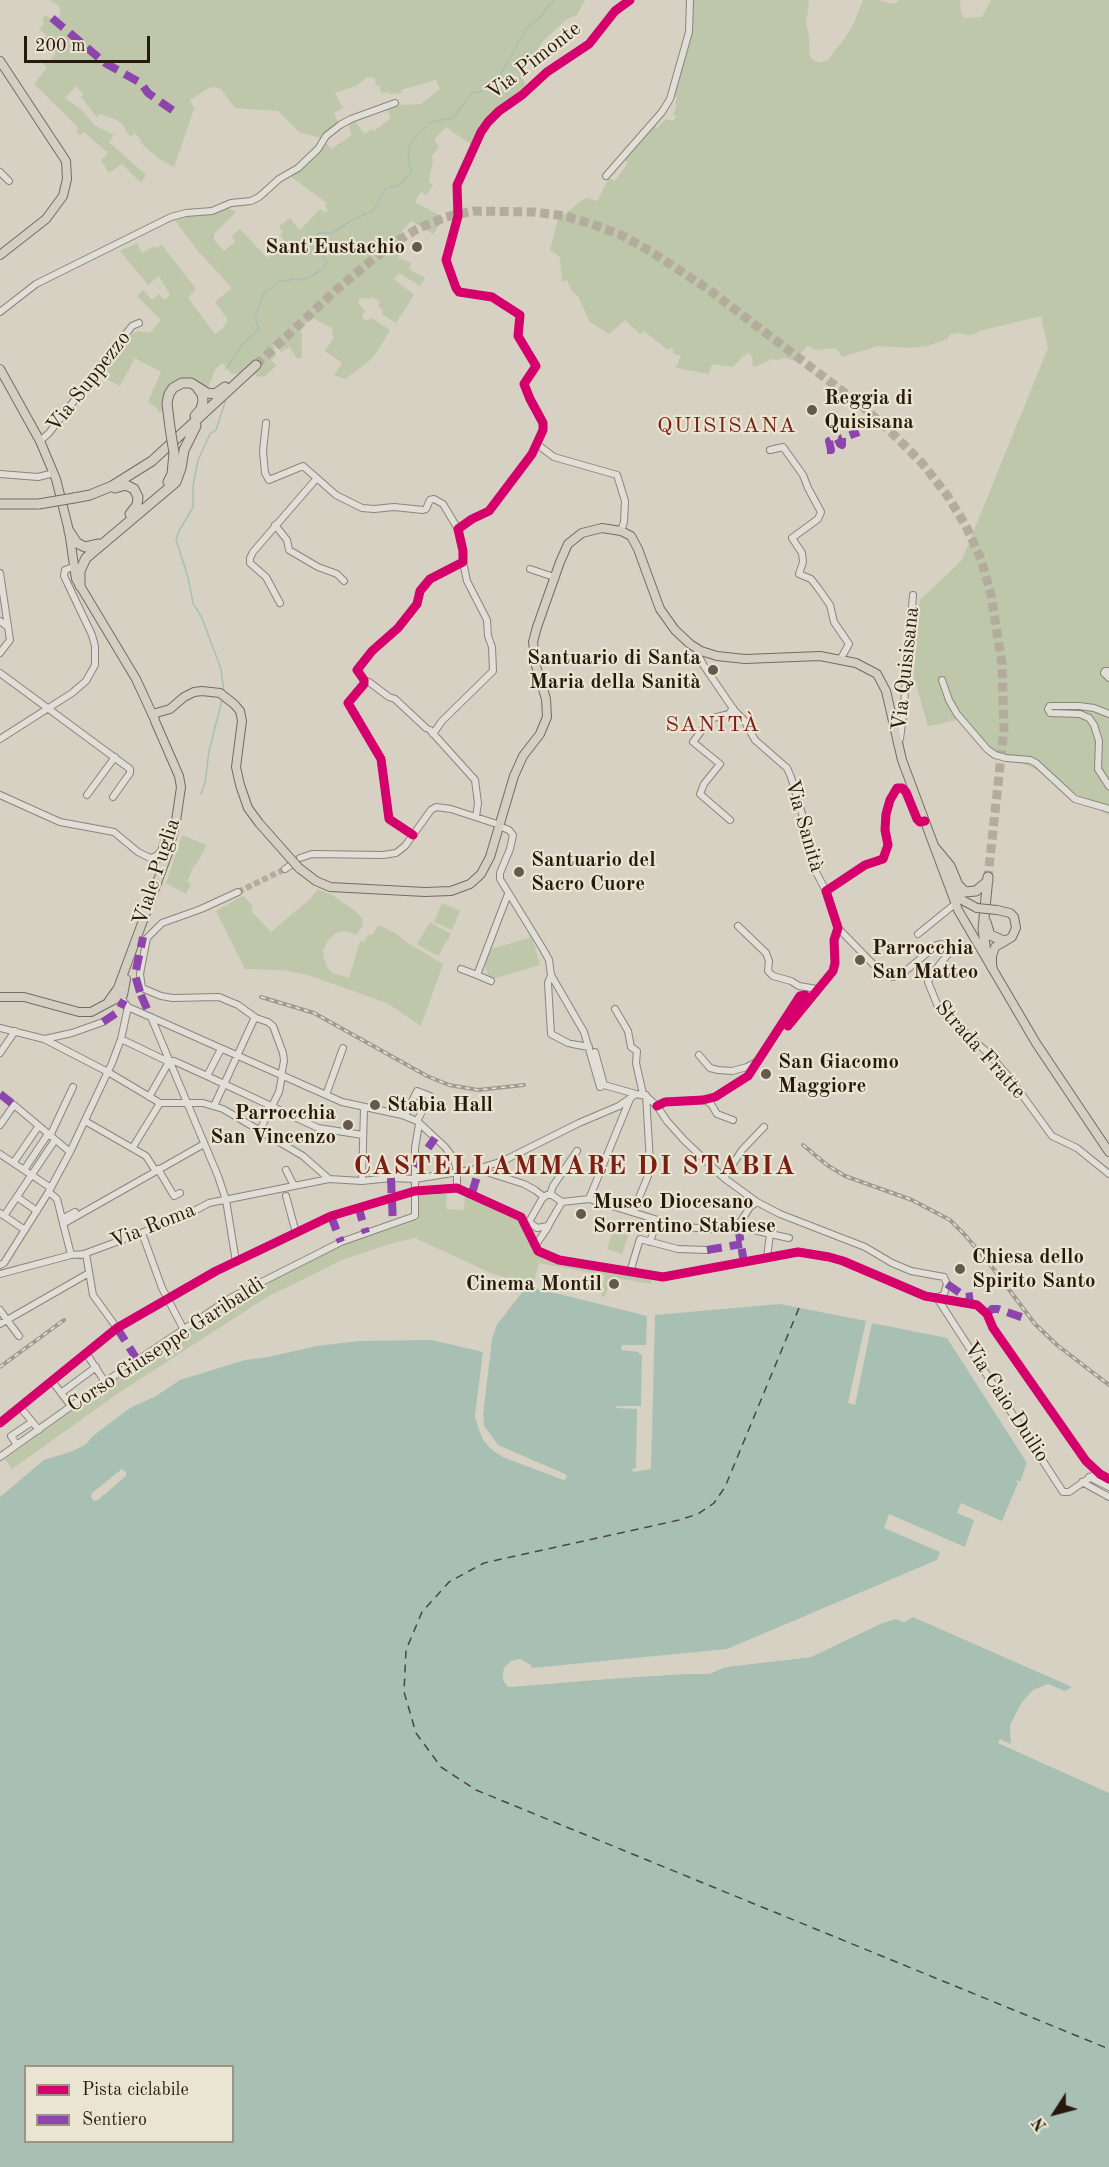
<!DOCTYPE html>
<html>
<head>
<meta charset="utf-8">
<style>
	body { margin:0 }
	#map { position:relative; width:1109px; height:2167px; overflow:hidden; background:#d6d1c2; font-family:"Old Standard TT",serif }
	canvas { display:block }
	.legend { position:absolute; left:24px; top:2065px; width:210px; height:78px; box-sizing:border-box; background:#eae4d2; border:2px solid #9c9382; margin:0; padding:8px 10px; list-style:none; font-size:18px; color:#27190b }
	.legend li { display:flex; align-items:center; gap:12px; height:30px }
	.legend b { width:30px; border:2px solid #9c9382 }
	.north { position:absolute; left:1025px; top:2083px; width:60px; height:60px; -webkit-text-stroke:4px #eae4d2; paint-order:stroke; rotate:234deg; font-size:16px; font-weight:700; line-height:24px; text-align:center; color:#27190b }
	.north::after { content:''; display:block; margin:auto; width:21px; height:27px; background:#27190b; clip-path:polygon(50% 0,100% 100%,50% 72%,0 100%) }
	.scale { position:absolute; left:24px; top:36px; width:126px; height:27px; box-sizing:border-box; border:3px solid #27190b; border-top:0; padding-left:8px; font-size:18px; line-height:21px; white-space:nowrap; color:#27190b; -webkit-text-stroke:4px #eae4d2; paint-order:stroke }
</style>
</head>
<body>
<div id="map">
<canvas width="1109" height="2167"></canvas>
<ul class="legend">
<li><b style="height:8px;background:#d6006c"></b>Pista ciclabile</li>
<li><b style="height:8px;background:#8e44ad"></b>Sentiero</li>
</ul>
<div class="north">N</div>
<div class="scale">200 m</div>
</div>
<script>
const context = document.querySelector('canvas').getContext('2d');
context.lineJoin = 'round';
function fill(path, color) { context.fillStyle = color; context.fill(path, 'evenodd'); }
const toPath = rows => new Path2D(rows.map(r => 'M' + r).join(''));
function strokePath(path, color, width, dash) { context.strokeStyle = color; context.lineWidth = width; context.lineCap = dash ? 'butt' : 'round'; context.setLineDash(dash || []); context.stroke(path); }
function label(font, color, halo, rows, align = 'center') {
  context.font = font + ' "Old Standard TT",serif'; context.lineWidth = 4.5; context.setLineDash([]); context.textBaseline = 'middle'; context.strokeStyle = halo; context.fillStyle = color; for (const [text, x, y, turn = 0] of rows) {
    context.save(); context.translate(x, y); context.rotate((+turn || 0) * Math.PI / 180); context.textAlign = isNaN(turn) ? turn : align; if (halo) context.strokeText(text, 0, 0); context.fillText(text, 0, 0); context.restore();
  }
}
const green = toPath([
	[50,0,585,0,577,15,567,19,544,40,523,69,522,75,526,87,494,111,479,128,472,145,447,128,444,129,434,139,439,147,431,157,433,160,429,183,433,185,427,195,422,192,418,196,415,202,444,218,433,234,411,221,396,238,407,247,398,258,411,263,409,269,425,278,420,286,399,273,394,279,414,295,396,323,382,314,383,310,378,307,380,302,372,297,369,299,360,298,358,302,365,311,362,318,367,321,371,318,390,330,377,352,368,362,345,379,334,375,342,363,325,351,333,339,332,328,310,317,300,331,302,334,302,357,297,359,290,347,281,352,276,342,273,344,276,355,271,360,277,365,265,376,257,377,253,372,232,374,223,363,216,368,207,390,190,380,166,392,163,400,163,410,159,413,158,409,148,402,161,372,135,358,120,386,101,376,101,373,133,333,138,331,150,333,161,320,137,296,143,290,152,300,159,294,164,300,170,295,159,276,148,285,120,251,137,243,142,253,154,246,157,248,162,245,196,289,188,298,215,334,223,328,228,320,215,302,232,288,198,251,174,219,192,214,202,215,229,208,236,212,214,234,214,240,224,251,235,242,232,236,240,229,267,258,286,243,280,234,283,232,279,226,290,218,300,230,320,209,325,213,328,210,325,206,327,203,290,176,325,142,331,149,352,135,348,123,354,121,365,134,372,129,374,131,391,118,387,109,400,105,421,104,440,89,436,80,401,90,402,93,390,94,389,92,381,93,379,85,375,85,376,80,373,78,368,77,355,86,335,93,343,108,334,113,338,123,325,139,299,132,278,111,235,108,221,89,215,87,209,88,190,100,194,109,174,167,159,159,140,142,141,140,135,133,130,137,123,125,117,120,100,114,97,117,81,97,83,94,76,86,65,98,83,111,94,125,114,135,109,142,146,175,141,183,122,164,109,173,101,160,108,153,84,132,79,135,76,131,78,128,67,116,34,84,47,67,41,62,51,60,56,53,44,39,47,35,39,30,44,23,42,21,45,15,55,21,61,14,59,6],
	[691,0,809,0,806,24,809,36,809,54,812,59,817,62,822,62,828,60,847,35,854,23,863,0,876,0,895,4,899,0,960,0,961,12,964,18,982,17,991,0,1109,0,1109,816,1049,775,996,752,958,720,928,726,908,656,920,600,962,560,1048,348,1041,316,979,331,975,334,969,335,958,333,949,335,947,339,927,346,910,348,878,346,842,357,836,348,816,350,807,346,794,361,784,358,778,360,772,359,755,367,752,365,753,359,749,353,743,356,733,367,712,364,709,374,676,368,681,356,673,353,674,350,670,348,668,350,644,331,640,334,625,320,609,334,590,322,579,298,571,290,567,280,562,282,560,257,550,250,558,219,584,199,587,198,597,201,609,178,615,181,628,163,622,157,659,118,654,126,657,128,666,119,673,121,676,117,673,114,677,106,675,104,677,98,673,96,690,33],
	[182,835,207,845,196,865,194,865,187,882,191,884,186,894,166,883],
	[318,889,332,895,355,911,362,918,363,926,356,935,345,931,336,933,329,939,323,950,324,958,327,967,332,973,349,978,360,941,364,942,369,934,372,935,379,925,395,933,408,943,443,964,421,1026,387,1003,308,975,283,970,245,969,216,911,243,896,253,906,251,911,271,932,310,899],
	[442,903,460,911,452,930,434,922],
	[430,922,451,934,438,956,417,944],
	[532,937,540,965,489,980,484,962,488,950],
	[447,1190,446,1209,464,1210,465,1194,518,1220,532,1250,537,1255,558,1261,652,1277,651,1284,616,1278,609,1284,605,1297,601,1296,605,1275,539,1263,533,1286,493,1274,415,1238,393,1243,342,1260,267,1297,120,1392,12,1469,5,1459,99,1391,243,1296,339,1246,418,1220,417,1195],
	[615,1225,630,1230,622,1254,607,1249]
]);
const water = toPath([
	[523,1285,647,1316,646,1345,622,1345,621,1350,639,1352,639,1354,642,1355,641,1406,617,1406,616,1408,637,1409,636,1468,632,1469,633,1472,651,1469,655,1315,780,1304,866,1321,848,1403,855,1405,872,1323,947,1338,1027,1463,1020,1482,1017,1480,1016,1482,1018,1483,1002,1521,961,1503,957,1513,974,1520,965,1547,889,1514,884,1528,940,1552,937,1560,727,1649,532,1668,531,1665,520,1659,504,1668,503,1680,508,1687,619,1678,685,1674,709,1674,725,1667,811,1657,882,1623,896,1619,904,1622,913,1617,1072,1687,1065,1691,1048,1684,1033,1690,1022,1702,1010,1725,1011,1744,1000,1739,998,1743,1109,1793,1109,2167,0,2167,0,1497,44,1460,73,1451,86,1444,94,1435,130,1408,156,1396,180,1380,245,1360,268,1357,317,1346,359,1341,432,1340,483,1352,475,1416,484,1441,503,1457,564,1480,567,1477,498,1445,484,1426,483,1414,492,1338,497,1324,521,1294],
	[26,2066,232,2066,232,2142,26,2142]
]);
const pier = toPath([
	[504,1310,507,1312,497,1324,492,1338,483,1414,484,1426,498,1445,565,1474,567,1477,564,1480,503,1457,492,1450,484,1441,479,1430,475,1416,484,1349,486,1352,478,1416,479,1421,482,1429,487,1439,494,1448,505,1454,564,1477,505,1453,491,1443,481,1427,480,1413,489,1337,494,1322],
	[122,1469,126,1472,126,1476,98,1500,94,1501,91,1497,92,1493],
	[909,1615,913,1617,904,1622,896,1619,882,1623,811,1657,725,1667,709,1674,685,1674,619,1678,508,1687,503,1680,504,1668,511,1661,520,1659,522,1662,512,1664,507,1669,506,1679,509,1684,619,1675,685,1671,708,1671,725,1665,810,1654,881,1620,896,1616,903,1618]
]);
const stream = toPath([
	[226,369,242,345,259,329,255,317,264,293,282,280,288,281,292,279,302,280,310,277,324,268,327,262,316,246,315,236,319,233,332,233,352,220,373,211,386,188,398,186,410,174,411,170,408,155,410,145,415,138,431,122,453,118,472,93,492,89,527,28,540,17,554,0],
	[224,692,221,669,202,618,193,603,188,577,176,540,179,531,193,507,193,486,198,460,210,434,216,430,226,399],
	[201,794,205,783,209,751,222,700]
]);
const ferry = toPath([
	[799,1308,725,1487,714,1503,698,1514,679,1520,484,1563,449,1582,422,1612,406,1650,404,1692,416,1733,441,1767,476,1790,1109,2049]
]);
const minorTunnel = toPath([
	[238,892,285,869]
]);
const highwayTunnel = toPath([
	[256,365,335,291,373,259,394,243,417,229,446,217,473,211,534,212,565,216,592,224,621,235,650,251,708,289,862,406,892,433,922,463,947,495,966,526,981,559,991,595,1002,664,1004,729,988,877]
]);
const minor = toPath([
	[0,172,9,181],
	[606,176,662,112,670,99,689,32,690,0],
	[0,312,36,284,171,217,186,213,212,211,231,203,251,201,259,197,279,179,298,168,318,149,326,136,340,125,351,119,395,103],
	[266,423,263,451,265,473,269,480,303,466,336,495,362,508,374,509,394,507,423,510,426,509,430,500,434,499,443,504,458,529],
	[40,441,49,433,132,326,139,323],
	[538,445,554,457,617,475,625,501,624,522,621,531],
	[770,450,783,447,803,475,808,488,821,512,818,519,792,538,802,553,803,562,799,574,811,579,818,588,830,605,834,622,849,644,840,660],
	[0,474,38,477,54,473],
	[275,525,287,540,289,550,318,567,337,574,344,581],
	[530,569,554,577],
	[0,573,10,640,0,653],
	[280,603,266,577,250,563,250,558,253,552,317,478],
	[0,621,8,627],
	[697,648,698,655,704,666,734,710,744,720,755,740,787,768,791,777,808,834,807,843,811,858,816,872,826,891],
	[1109,671,1105,671,1104,673,1109,678],
	[0,673,130,769,130,773,113,797],
	[942,680,949,700,957,714,987,749,995,755,1006,758,1030,760,1036,763,1075,799,1109,809],
	[364,681,369,682,389,697,395,699,426,728],
	[1109,714,1094,708,1079,706,1050,706,1048,709,1050,713,1080,714,1089,718,1094,725,1099,741,1098,769,1109,786],
	[430,730,475,780,478,803,476,817],
	[433,734,442,721,493,671,492,647,488,636,487,620,467,581,463,562],
	[0,739,72,693,86,681,95,665,95,646,92,635,64,576,65,570,73,567],
	[897,743,900,739,903,716,913,595],
	[0,795,60,822,114,832,138,852,150,858,156,856,161,851,166,835,173,835],
	[87,795,115,757],
	[730,820,700,794,704,784,720,764,693,742,708,722,713,718,729,714,733,708],
	[499,826,509,830,513,835,510,849,500,873,500,879,543,949,549,960,551,975,584,1032,600,1087,602,1086,595,1052,604,1085,636,1094],
	[413,835,389,819,381,759,348,703,364,684,364,680,357,670,372,651,398,628,417,604,420,591,430,579,463,562,463,551,458,529,472,519,489,511,532,454,543,430,543,423,530,399,524,384,536,366,518,336,520,315,492,297,459,292,456,288,446,260,458,216,457,185,481,132,488,122,499,111,522,95,547,72,589,44,615,11,630,0],
	[300,858,312,854,383,855,396,853,405,846,431,810,436,807,451,809,500,825],
	[285,869,291,865],
	[738,926,766,953,769,961,768,971,773,976,791,981,799,986,817,989],
	[838,928,874,965,893,977,903,973,937,945,942,944,948,948,949,953,931,975,928,982,939,1009,989,1054,1009,1077,1052,1136,1077,1148,1109,1174],
	[918,934,955,904],
	[147,938,140,974,142,988,161,996,173,998,219,997,238,1005,256,1018,268,1022,273,1026,283,1053,284,1061,281,1076],
	[147,938,162,923,201,909,238,892],
	[461,969,477,975,508,894],
	[477,975,491,981],
	[551,975,548,983,551,1034,568,1043],
	[128,1007,342,1102,402,1115,417,1121,445,1147,454,1159,457,1172,457,1188],
	[615,1009,628,1031,631,1047,637,1051,636,1063,643,1094],
	[151,1017,218,1176,226,1200,236,1262],
	[0,1028,44,1039,108,1072,160,1103,203,1103,223,1109,303,1156,329,1179],
	[45,1039,72,1033,103,1022],
	[121,1039,169,1062,174,1061,207,1076,318,1128,363,1135],
	[572,1044,589,1047],
	[0,1053,15,1031],
	[699,1055,710,1068,718,1070,732,1071,747,1067,756,1062],
	[207,1076,221,1049],
	[326,1095,343,1048],
	[149,1097,169,1062],
	[705,1100,711,1104,717,1114,733,1120],
	[214,1106,255,1017],
	[657,1106,665,1102,703,1100,715,1097,748,1076,800,996,805,995,806,998,787,1021,786,1024,788,1026,833,971,835,963,834,940,838,928,826,891,865,865,883,859,888,845,885,830,886,814,890,800,897,788,902,788,906,792,917,819,920,822,925,821],
	[405,1116,417,1091,430,1096,417,1121],
	[85,1121,146,1156,155,1170],
	[0,1125,14,1105,70,1152],
	[260,1130,279,1092,282,1076],
	[50,1136,73,1087],
	[133,1147,160,1103],
	[0,1154,51,1188],
	[14,1162,38,1127],
	[158,1169,174,1196,180,1193],
	[477,1169,524,1184,535,1190,544,1197],
	[24,1170,48,1134],
	[286,1170,294,1186],
	[724,1178,742,1150,764,1127],
	[362,1181,364,1108],
	[49,1192,57,1199,71,1255],
	[547,1195,552,1195,562,1202,548,1226,537,1228,529,1222,542,1199,547,1195],
	[550,1195,553,1186,577,1151],
	[286,1196,296,1233],
	[17,1197,37,1211],
	[589,1199,630,1099],
	[562,1202,589,1199,681,1227,716,1229,738,1226,770,1234,767,1257],
	[633,1212,648,1176,650,1162,646,1095],
	[0,1213,25,1230],
	[4,1216,55,1140],
	[62,1219,75,1212],
	[63,1224,204,1144],
	[738,1226,750,1207,757,1202],
	[142,1233,162,1288,184,1330],
	[770,1234,789,1238],
	[650,1242,657,1220],
	[535,1246,548,1227],
	[81,1255,179,1219,209,1203,329,1179,362,1181,391,1178,415,1179,415,1148,419,1124],
	[0,1265,4,1263,48,1193,70,1152,112,1063,121,1039,128,1007,120,996],
	[630,1272,640,1239,678,1249,707,1250],
	[0,1274,71,1255,86,1254,93,1295,117,1328],
	[937,1298,1063,1492,1069,1492,1098,1472],
	[0,1310,7,1320,89,1273],
	[0,1324,7,1320,19,1336],
	[86,1353,105,1382],
	[52,1381,71,1406],
	[61,1393,96,1367],
	[20,1407,39,1430],
	[0,1423,117,1328,216,1271,331,1216,415,1191,457,1188,521,1217,538,1251,559,1260,663,1277,798,1252,829,1257,843,1261,925,1296,977,1305,987,1314,993,1328,1086,1461,1100,1474,1109,1479],
	[17,1445,11,1436,32,1422],
	[0,1457,105,1382,232,1297,341,1242,415,1216,415,1179,477,1169,503,1161,579,1123,619,1106,636,1094,646,1096,657,1106,667,1121,684,1140,724,1178,757,1202,780,1214,865,1247,892,1263,911,1271,944,1277,947,1284,944,1294,937,1298],
	[1089,1477,1109,1487],
	[1082,1482,1109,1497]
]);
const major = toPath([
	[0,61,66,161,67,179,63,196,46,219,0,255],
	[0,369,40,441,56,479,69,531,76,579,136,679,154,718],
	[155,721,154,716,156,713,170,709,184,697,194,692,202,691,220,693,234,704,240,711,242,721,236,767,240,785,248,808,259,823,290,858],
	[299,868,316,881,330,887,425,892,451,891,470,884,481,874,490,857,514,776,523,756,540,734,547,717,546,699,536,666,533,642,537,627,560,562,568,544,582,533,602,528,621,531,631,536,638,549,660,609,675,630,690,644,701,651,717,656,745,659,820,656,856,663,877,674,886,691,902,760,958,910,1036,1043,1109,1152],
	[952,885,962,900,977,908],
	[992,966,992,956,995,947,1012,937,1016,928,1014,917,1010,913,997,910],
	[0,997,24,997,79,1012,91,1012,123,995,126,979],
	[108,1002,118,988,168,853,176,821,181,787,179,776,155,721]
]);
const highway = toPath([
	[195,416,201,409,203,401,202,394,198,389],
	[170,428,167,403,169,394,173,388,182,383,191,383,207,393,215,394,225,387],
	[168,482,172,474,174,453],
	[115,488,126,485,134,489,138,497,137,505,130,514],
	[74,498,90,495,112,486,152,461,256,365],
	[0,504,39,504],
	[69,531,77,543,85,547,99,544],
	[80,586,80,571,86,558,176,482,181,468,184,450,196,426],
	[936,849,950,866,958,885,965,892,976,891,988,881],
	[988,877,983,929,986,953,992,967],
	[986,922,990,935,1004,941]
]);
const rail = toPath([
	[261,997,314,1013,427,1076,449,1085,478,1090,524,1085],
	[803,1145,827,1165,845,1176,912,1200,950,1220,964,1234,989,1263,1035,1324,1057,1345,1109,1385],
	[0,1367,64,1320]
]);
const majorBridge = toPath([
	[290,858,299,868],
	[977,908,997,910]
]);
const highwayBridge = toPath([
	[170,428,174,453],
	[39,504,74,498]
]);
const quiet = toPath([
	[52,18,105,63,141,83,148,93,175,112],
	[827,450,831,450,829,441,837,438,840,444,842,445,842,438,859,432],
	[140,992,135,975,143,937],
	[141,995,148,1011],
	[103,1022,118,1012,124,1000],
	[0,1094,14,1105],
	[415,1167,435,1138],
	[391,1178,393,1224],
	[472,1193,479,1170],
	[358,1206,366,1233],
	[331,1216,341,1242],
	[738,1226,744,1263],
	[707,1250,742,1244],
	[947,1284,966,1297,973,1296],
	[987,1314,992,1309,998,1309,1027,1319],
	[117,1328,138,1361]
]);
const cycleway = toPath([
	[413,835,389,819,381,759,348,703,364,684,364,680,357,670,372,651,398,628,417,604,420,591,430,579,463,562,463,551,458,529,472,519,489,511,532,454,543,430,543,423,530,399,524,384,536,366,518,336,520,315,492,297,459,292,456,288,446,260,458,216,457,185,481,132,488,122,499,111,522,95,547,72,589,44,615,11,630,0],
	[657,1106,665,1102,703,1100,715,1097,748,1076,800,996,805,995,806,998,787,1021,786,1024,788,1026,833,971,835,963,834,940,838,928,826,891,865,865,883,859,888,845,885,830,886,814,890,800,897,788,902,788,906,792,917,819,920,822,925,821],
	[0,1423,117,1328,216,1271,331,1216,415,1191,457,1188,521,1217,538,1251,559,1260,663,1277,798,1252,829,1257,843,1261,925,1296,977,1305,987,1314,993,1328,1086,1461,1100,1474,1109,1479]
]);
const markers = [
	[417,247,6,"#64594b"],
	[812,410,6,"#64594b"],
	[713,670,6,"#64594b"],
	[519,872,6,"#64594b"],
	[860,960,6,"#64594b"],
	[766,1074,6,"#64594b"],
	[375,1105,6,"#64594b"],
	[348,1125,6,"#64594b"],
	[581,1214,6,"#64594b"],
	[960,1269,6,"#64594b"],
	[614,1284,6,"#64594b"]
];
const streetNames = [
	["Via Pimonte",534,61,-38],
	["Via Suppezzo",89,382,-52],
	["Via Quisisana",906,669,-84],
	["Via Sanità",804,826,74],
	["Viale Puglia",157,872,-72],
	["Strada Fratte",980,1050,48],
	["Via Roma",153,1226,-22],
	["Corso Giuseppe Garibaldi",166,1345,-33],
	["Via Caio Duilio",1006,1402,57]
];
const poiNames = [
	["Sant'Eustachio",405,247,"right"],
	["Reggia di",824,398],
	["Quisisana",824,422],
	["Santuario di Santa",701,658,"right"],
	["Maria della Sanità",701,682,"right"],
	["Santuario del",531,860],
	["Sacro Cuore",531,884],
	["Parrocchia",872,948],
	["San Matteo",872,972],
	["San Giacomo",778,1062],
	["Maggiore",778,1086],
	["Stabia Hall",387,1105],
	["Parrocchia",336,1113,"right"],
	["San Vincenzo",336,1137,"right"],
	["Museo Diocesano",593,1202],
	["Sorrentino Stabiese",593,1226],
	["Chiesa dello",972,1257],
	["Spirito Santo",972,1281],
	["Cinema Montil",602,1284,"right"]
];
const neighbourhoodNames = [
	["QUISISANA",727,426],
	["SANITÀ",713,725]
];
const districtNames = [
	["CASTELLAMMARE DI STABIA",575,1167]
];
fill(green, '#bec7a9');
fill(water, '#a8c0b3');
fill(pier, '#d6d1c2');
strokePath(stream, '#a8c0b3', 1.5);
strokePath(ferry, '#48493b', 1.5, [8, 6]);
strokePath(minorTunnel, '#b3ac9d', 6, [6, 3]);
strokePath(highwayTunnel, '#b3ac9d', 9, [9, 4.5]);
strokePath(minor, '#8a857b', 8);
strokePath(major, '#716c62', 10);
strokePath(highway, '#716c62', 11);
strokePath(minor, '#e0ded6', 6);
strokePath(major, '#d4cec2', 8);
strokePath(highway, '#d4cec2', 9);
strokePath(rail, '#9e9a92', 4);
strokePath(rail, '#eae4d2', 1.5, [4.5]);
strokePath(majorBridge, '#716c62', 10, []);
strokePath(highwayBridge, '#716c62', 11, []);
strokePath(majorBridge, '#d4cec2', 8);
strokePath(highwayBridge, '#d4cec2', 9);
strokePath(quiet, '#8e44ad', 8, [15, 8]);
strokePath(cycleway, '#d6006c', 9);
for (const [x, y, r, color] of markers) { const dot = new Path2D(); dot.arc(x, y, r, 0, 2 * Math.PI); context.fillStyle = color; context.fill(dot); strokePath(dot, '#eae4d2', 2); }
label('21px', '#27190b', '#eae4d2', streetNames);
label('bold 21px', '#27190b', '#eae4d2', poiNames, 'left');
context.letterSpacing = '1.5px';
label('22px', '#7a1f14', '#eae4d2', neighbourhoodNames);
context.letterSpacing = '0px';
context.letterSpacing = '1.5px';
label('bold 27px', '#7a1f14', '#eae4d2', districtNames);
context.letterSpacing = '0px';
</script>
</body>
</html>
